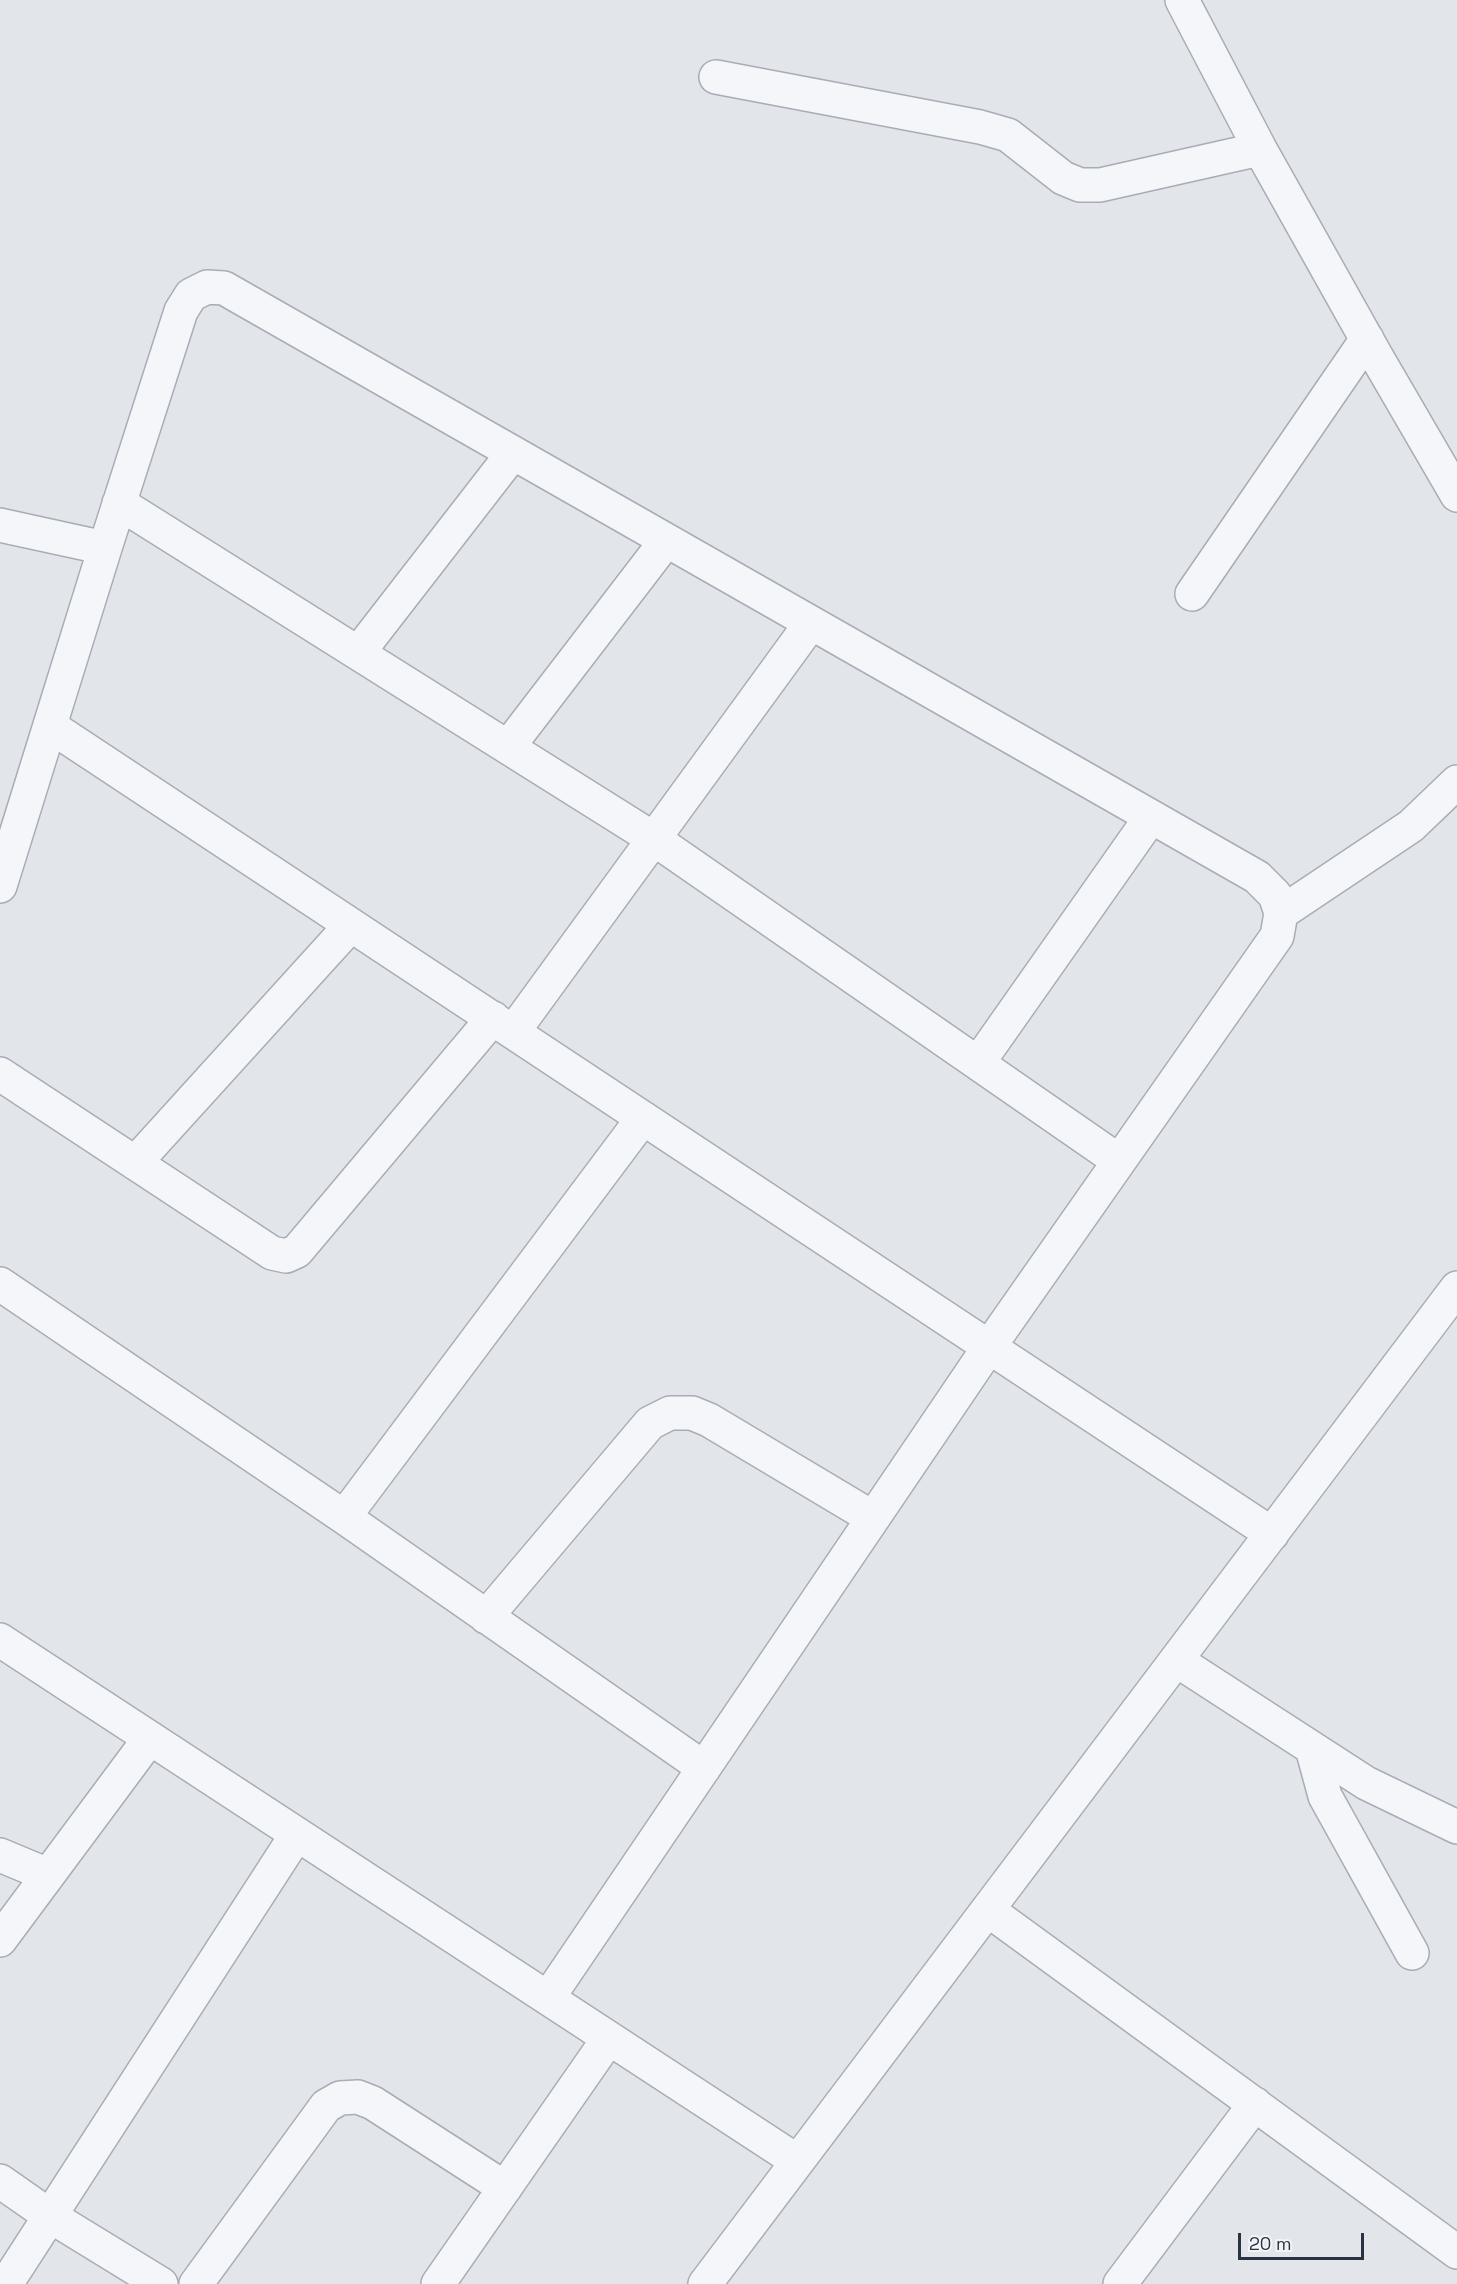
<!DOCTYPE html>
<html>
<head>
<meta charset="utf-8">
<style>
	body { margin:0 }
	#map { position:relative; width:1457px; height:2284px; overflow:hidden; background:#e2e6eb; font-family:"Space Grotesk",sans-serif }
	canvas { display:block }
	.scale { position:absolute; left:1238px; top:2233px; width:126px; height:27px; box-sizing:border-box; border:3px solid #293344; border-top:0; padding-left:8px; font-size:18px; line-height:21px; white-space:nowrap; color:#293344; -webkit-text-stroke:4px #f2f4f8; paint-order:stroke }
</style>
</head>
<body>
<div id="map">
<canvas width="1457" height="2284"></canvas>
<div class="scale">20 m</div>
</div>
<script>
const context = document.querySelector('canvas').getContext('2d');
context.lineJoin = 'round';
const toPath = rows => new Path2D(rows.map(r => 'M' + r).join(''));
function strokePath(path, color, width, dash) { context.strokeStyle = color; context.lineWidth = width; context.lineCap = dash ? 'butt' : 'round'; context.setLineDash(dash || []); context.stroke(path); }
const minor = toPath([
	[1182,0,1260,149,1375,354,1457,495],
	[716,77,980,127,1008,135,1063,178,1080,185,1100,185,1260,149],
	[119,503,654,839,1119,1161],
	[0,525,105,548],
	[1192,594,1367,339],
	[358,653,513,453],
	[50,726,1272,1534],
	[508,747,666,541],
	[0,886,105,548,181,311,191,295,207,287,224,288,1257,877,1275,895,1281,913,1277,936,989,1347,548,1998],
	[1281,913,1411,826,1457,782],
	[513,1032,811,623],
	[978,1063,1151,817],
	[0,1074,272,1253,286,1256,297,1251,493,1018],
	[135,1163,351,925],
	[0,1284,344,1517,704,1768],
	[344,1517,643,1118],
	[486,1617,650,1423,670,1413,692,1413,709,1420,873,1518],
	[0,1640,797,2161],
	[1176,1660,1366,1783,1457,1827],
	[1312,1748,1325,1796,1412,1953],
	[0,1855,48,1875],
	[988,1910,1457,2252],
	[0,1940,150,1738],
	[0,2181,50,2216,161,2284],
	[6,2284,297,1834],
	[196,2284,326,2106,340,2098,358,2097,373,2103,505,2188],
	[438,2284,609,2038],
	[705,2284,1457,1288],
	[1120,2284,1255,2104]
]);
strokePath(minor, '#a7adb6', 36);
strokePath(minor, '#f5f6f9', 33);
</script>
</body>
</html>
